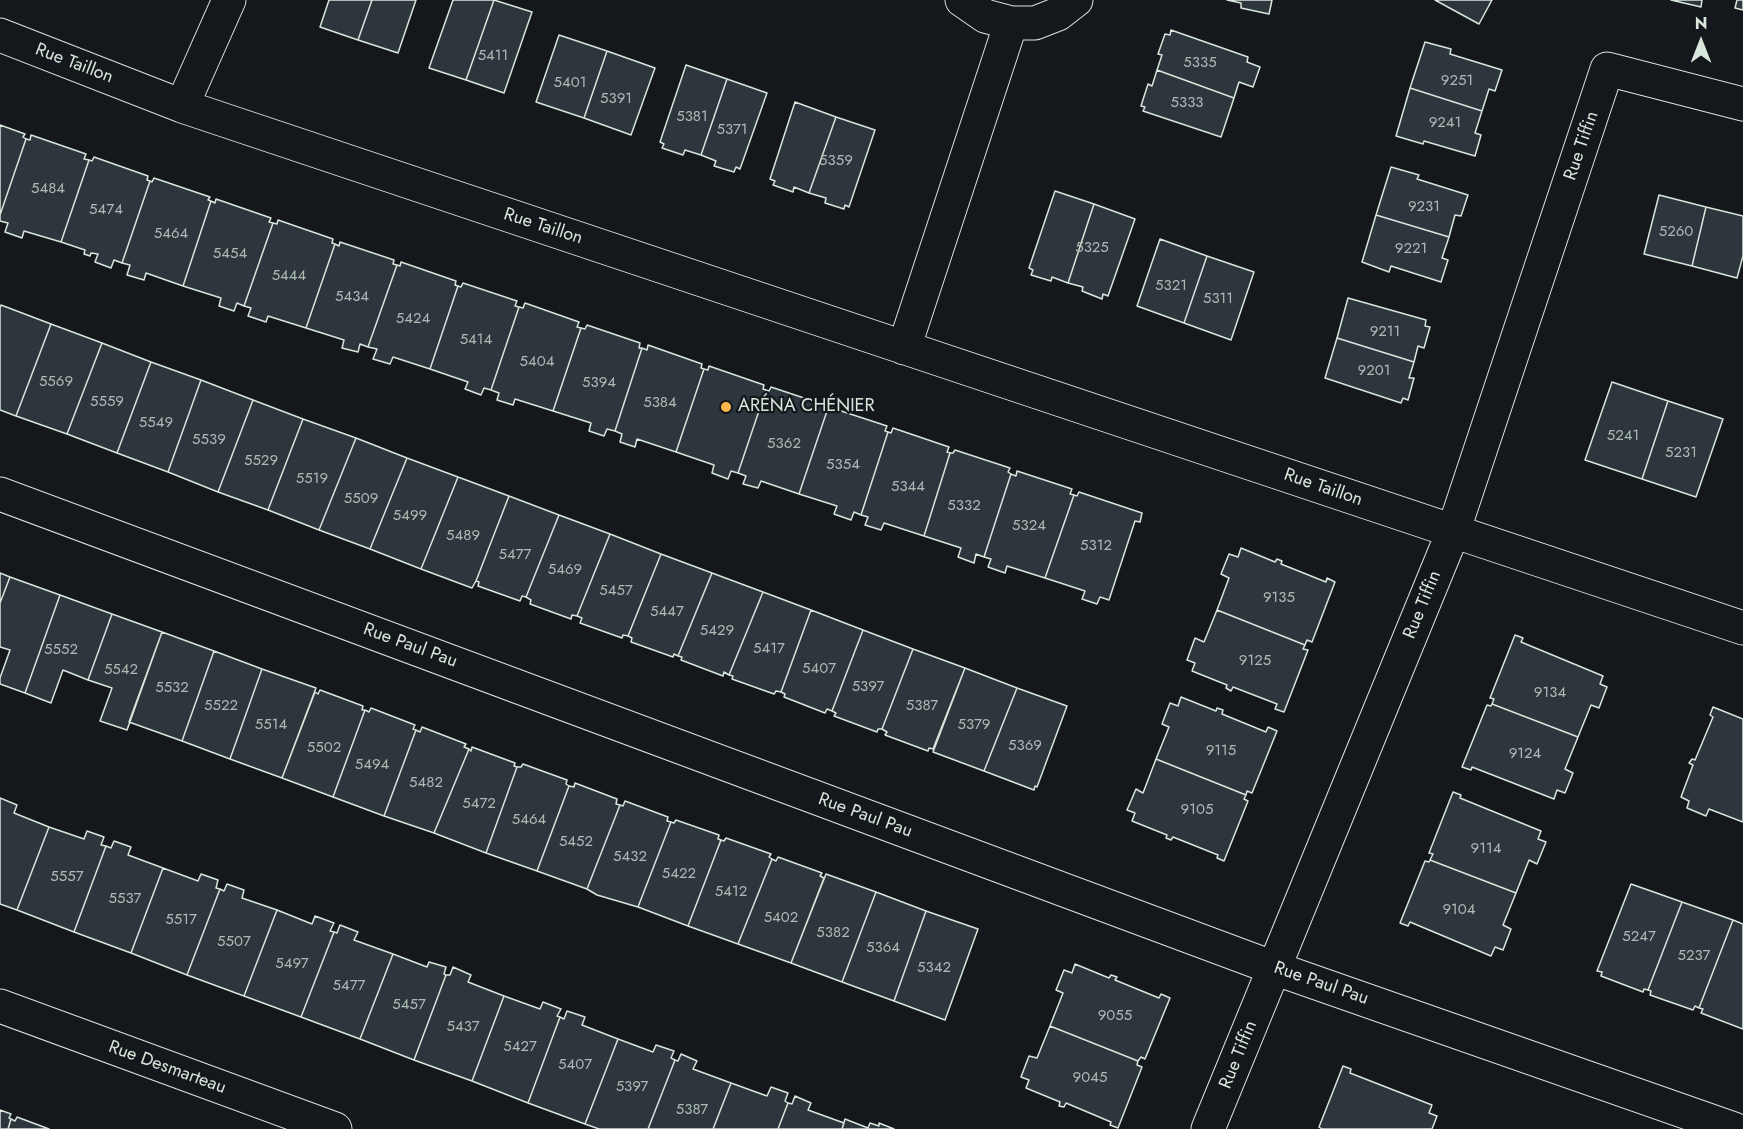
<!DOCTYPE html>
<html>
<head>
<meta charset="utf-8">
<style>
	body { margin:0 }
	#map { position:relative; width:1743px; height:1129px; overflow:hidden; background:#14181c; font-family:Jost,sans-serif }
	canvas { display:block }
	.north { position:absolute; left:1671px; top:12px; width:60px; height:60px; -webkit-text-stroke:4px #14181c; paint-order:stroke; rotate:0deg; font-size:16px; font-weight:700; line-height:24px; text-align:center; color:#d8e6dc }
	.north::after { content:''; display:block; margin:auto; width:21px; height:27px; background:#d8e6dc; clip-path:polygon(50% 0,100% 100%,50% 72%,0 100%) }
</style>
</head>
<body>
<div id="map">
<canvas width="1743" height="1129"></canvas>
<div class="north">N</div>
</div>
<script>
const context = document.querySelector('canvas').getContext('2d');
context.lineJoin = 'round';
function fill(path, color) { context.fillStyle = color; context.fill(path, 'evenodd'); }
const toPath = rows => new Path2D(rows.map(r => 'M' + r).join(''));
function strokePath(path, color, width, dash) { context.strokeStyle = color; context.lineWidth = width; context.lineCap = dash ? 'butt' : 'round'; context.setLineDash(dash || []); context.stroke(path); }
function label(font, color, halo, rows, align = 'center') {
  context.font = font + ' Jost,sans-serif'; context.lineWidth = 4.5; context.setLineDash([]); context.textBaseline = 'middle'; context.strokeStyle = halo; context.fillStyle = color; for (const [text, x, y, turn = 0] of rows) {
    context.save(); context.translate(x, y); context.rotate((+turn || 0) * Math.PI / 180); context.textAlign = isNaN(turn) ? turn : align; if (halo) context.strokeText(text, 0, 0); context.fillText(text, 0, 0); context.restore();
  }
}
const building = toPath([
	[329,0,372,0,358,40,320,27,329,0],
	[372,0,416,0,398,53,358,40,372,0],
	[453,0,494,0,466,80,429,68,453,0],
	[494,0,532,12,504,93,466,80,494,0],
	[1227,0,1272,0,1269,14,1241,8,1241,3,1227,0],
	[1435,0,1492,0,1479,24,1435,0],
	[1671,0,1702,0,1701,7,1671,0],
	[1737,0,1743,0,1743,10,1735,8,1737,0],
	[1171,30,1248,57,1247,62,1260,67,1253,87,1239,82,1234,98,1157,70,1162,55,1158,54,1165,34,1170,35,1171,30],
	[559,35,607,51,584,118,536,102,559,35],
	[1425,42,1451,49,1450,54,1502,70,1495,91,1489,89,1482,111,1410,88,1425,42],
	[607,51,655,68,631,135,584,118,607,51],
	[686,65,727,79,701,155,685,150,683,155,662,148,664,144,660,142,686,65],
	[1157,70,1234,98,1221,137,1143,111,1145,107,1141,106,1148,84,1152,86,1157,70],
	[727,79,767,93,740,169,736,167,734,172,714,166,716,161,701,155,727,79],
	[1410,88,1482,111,1475,133,1481,135,1475,156,1424,141,1423,144,1396,136,1410,88],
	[795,102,836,117,809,193,794,187,793,192,773,185,775,181,770,179,795,102],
	[836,117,875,130,849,207,845,205,844,209,825,203,826,198,809,193,836,117],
	[0,125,25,134,23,137,26,139,0,215,0,125],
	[31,135,86,154,84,159,89,160,61,242,24,231,22,238,5,232,8,223,0,221,0,215,26,139,30,140,31,135],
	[94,157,148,176,147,180,150,181,122,263,114,260,111,268,95,262,98,254,91,253,90,256,84,254,85,250,61,242,89,160,92,161,94,157],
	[1391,167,1419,175,1417,179,1468,195,1461,216,1455,215,1449,237,1376,215,1391,167],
	[154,178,210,197,208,200,211,201,183,286,146,273,144,280,127,275,130,265,122,263,150,181,152,182,154,178],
	[1055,191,1094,204,1068,283,1052,277,1051,281,1031,275,1033,270,1029,268,1055,191],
	[1659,195,1706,207,1692,266,1644,254,1659,195],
	[216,199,271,218,269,222,273,223,244,306,237,303,234,311,219,306,221,298,183,286,211,201,215,203,216,199],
	[1094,204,1135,219,1108,296,1103,294,1102,299,1082,291,1083,287,1068,283,1094,204],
	[1706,207,1743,216,1743,256,1737,278,1692,266,1706,207],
	[1376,215,1449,237,1442,258,1448,260,1441,282,1391,266,1389,272,1362,262,1376,215],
	[278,220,333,239,332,243,335,244,306,328,268,316,266,322,248,316,251,308,244,306,273,223,277,224,278,220],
	[1160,239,1207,256,1184,323,1137,306,1160,239],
	[340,242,394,260,393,264,397,265,368,347,360,344,358,352,342,348,344,340,306,328,335,244,339,246,340,242],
	[1207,256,1254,272,1231,340,1184,323,1207,256],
	[401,262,456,281,455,285,458,286,430,369,393,357,390,364,373,359,377,349,368,347,397,265,400,266,401,262],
	[463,283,517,301,515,306,519,307,491,390,484,388,481,395,465,389,468,382,430,369,458,286,461,287,463,283],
	[1348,298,1426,320,1425,326,1430,327,1424,348,1418,346,1414,362,1337,338,1348,298],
	[525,303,579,322,577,327,581,328,553,411,515,399,513,405,497,400,499,393,491,390,519,307,523,308,525,303],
	[1,305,51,324,16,416,0,410,0,308,1,305],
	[51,324,102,343,67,434,16,416,51,324],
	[587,325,640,343,639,348,642,348,615,431,607,429,604,436,589,431,591,423,553,411,581,328,585,329,587,325],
	[1337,338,1414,362,1409,378,1414,378,1408,400,1403,398,1401,403,1325,378,1337,338],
	[102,343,151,362,117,453,67,434,102,343],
	[648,345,702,364,701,368,704,369,676,452,637,439,635,447,620,442,622,434,615,431,642,348,647,350,648,345],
	[151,362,201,380,168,472,117,453,151,362],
	[709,366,764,385,763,389,766,390,738,473,731,471,728,479,712,473,714,465,676,452,704,369,708,370,709,366],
	[201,380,253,400,218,492,168,472,201,380],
	[1612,382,1668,401,1642,479,1585,460,1612,382],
	[771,387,825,405,824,410,827,411,799,494,761,481,758,488,743,484,746,476,738,473,766,390,769,391,771,387],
	[253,400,303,419,268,510,218,492,253,400],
	[1668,401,1723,419,1696,497,1642,479,1668,401],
	[832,408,887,426,885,431,888,432,861,515,854,512,851,520,834,514,837,506,799,494,827,411,830,412,832,408],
	[303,419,356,438,319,530,268,510,303,419],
	[893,428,949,447,947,452,950,453,924,536,884,523,881,530,865,525,868,517,861,515,888,432,891,433,893,428],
	[356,438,407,458,370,549,319,530,356,438],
	[955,450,1010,468,1008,472,1011,474,984,557,976,554,974,563,958,557,961,548,924,536,950,453,953,453,955,450],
	[407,458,458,477,421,569,370,549,407,458],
	[1017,471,1072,489,1070,494,1074,495,1045,578,1007,566,1005,573,988,567,991,559,984,557,1011,474,1016,476,1017,471],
	[458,477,509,496,476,581,472,588,421,569,458,477],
	[1079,492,1142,513,1140,522,1135,521,1109,600,1100,597,1097,604,1082,599,1085,591,1045,578,1074,495,1077,496,1079,492],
	[509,496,559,515,526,597,522,596,520,601,478,586,479,582,476,581,509,496],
	[559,515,610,534,577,616,572,615,571,619,530,604,531,600,526,597,559,515],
	[610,534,661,554,628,636,623,635,622,638,580,623,582,618,577,616,610,534],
	[1241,548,1275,562,1277,559,1282,561,1281,564,1326,582,1327,578,1335,582,1312,642,1307,640,1305,645,1217,610,1229,578,1221,574,1229,554,1238,557,1241,548],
	[661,554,712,573,678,656,674,654,673,657,631,642,632,638,628,636,661,554],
	[0,573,10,577,0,603,0,573],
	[712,573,763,592,729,675,724,672,723,676,681,660,682,657,678,656,712,573],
	[10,577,60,595,25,693,0,684,0,678,10,650,0,647,0,603,10,577],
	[763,592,811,610,781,692,776,691,774,694,732,679,733,676,729,675,763,592],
	[60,595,112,614,88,680,63,670,51,703,25,693,60,595],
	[811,610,863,630,832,711,827,709,825,713,784,697,785,694,781,692,811,610],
	[1217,610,1305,645,1303,649,1308,650,1284,712,1275,709,1277,704,1233,687,1231,691,1226,688,1227,685,1192,671,1195,663,1187,660,1195,638,1204,642,1217,610],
	[112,614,162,632,127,730,100,721,112,688,88,680,112,614],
	[863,630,913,649,882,729,878,729,877,732,834,716,836,713,832,711,863,630],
	[162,632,214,651,182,741,129,722,162,632],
	[1515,635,1523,638,1521,642,1603,676,1600,684,1607,687,1599,708,1591,705,1578,737,1492,704,1494,699,1490,698,1515,635],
	[913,649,965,668,933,749,929,748,928,751,885,735,887,732,882,729,913,649],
	[214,651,262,669,230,759,182,741,214,651],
	[965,668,1017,688,984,771,933,752,965,668],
	[262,669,316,688,282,778,230,759,262,669],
	[1017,688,1067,706,1037,787,1035,786,1034,790,984,771,1017,688],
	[320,690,363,706,362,710,365,710,333,797,282,778,315,692,318,694,320,690],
	[1181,697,1216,711,1217,708,1223,710,1222,714,1266,732,1268,727,1277,731,1252,793,1247,791,1246,795,1156,759,1169,727,1162,724,1170,703,1178,706,1181,697],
	[1492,704,1578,737,1565,769,1573,773,1565,793,1557,790,1554,799,1472,767,1471,770,1462,767,1487,705,1491,706,1492,704],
	[1713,707,1743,719,1743,822,1709,809,1706,816,1687,808,1689,801,1681,797,1693,765,1689,763,1692,759,1695,760,1713,717,1710,715,1713,707],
	[371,708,415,725,413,729,416,730,384,816,333,797,365,710,369,712,371,708],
	[422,727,466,744,464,747,469,749,434,833,384,816,416,730,420,732,422,727],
	[472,747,515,763,514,766,517,767,486,853,434,833,469,749,471,751,472,747],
	[1156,759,1246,795,1244,799,1248,801,1224,861,1217,858,1218,855,1173,837,1171,840,1166,838,1167,835,1132,821,1135,813,1127,810,1136,789,1143,793,1156,759],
	[523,764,567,780,566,784,569,786,537,871,486,853,517,767,521,767,523,764],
	[575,783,617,799,616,804,620,805,587,889,537,871,569,786,574,787,575,783],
	[1453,792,1461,795,1460,798,1541,831,1538,839,1546,842,1537,864,1529,860,1516,893,1430,860,1433,854,1429,853,1453,792],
	[0,798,17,805,14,813,49,827,17,910,0,904,0,798],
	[625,801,668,817,667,821,671,822,638,907,597,895,587,889,620,805,623,806,625,801],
	[676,820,719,835,718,839,721,840,688,926,638,907,671,822,674,823,676,820],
	[49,827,84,839,87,831,104,837,101,845,106,846,74,932,17,910,49,827],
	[726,838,771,854,769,857,772,859,738,944,688,926,721,840,724,841,726,838],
	[114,841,131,847,128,855,163,868,131,953,74,932,106,846,111,848,114,841],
	[778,857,822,873,820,876,824,878,791,963,738,944,772,859,776,861,778,857],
	[1430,860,1516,893,1503,925,1511,929,1503,950,1495,947,1491,956,1410,922,1408,926,1400,923,1425,861,1429,862,1430,860],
	[163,868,198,881,201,874,218,880,216,888,220,889,187,975,131,953,163,868],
	[826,874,876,892,842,982,791,963,826,874],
	[227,884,244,890,242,898,277,910,244,996,187,975,220,889,224,891,227,884],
	[1631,884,1682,902,1648,990,1644,989,1643,992,1601,976,1602,972,1597,971,1631,884],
	[876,892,926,911,894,1001,842,982,876,892],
	[1682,902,1733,920,1699,1008,1695,1006,1693,1010,1650,995,1651,991,1648,990,1682,902],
	[277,910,312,924,315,916,334,923,330,931,334,932,301,1017,244,996,277,910],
	[926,911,978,929,945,1020,894,1001,926,911],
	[1733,920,1743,924,1743,1029,1701,1013,1703,1009,1699,1008,1733,920],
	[340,925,358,932,354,940,393,954,360,1039,301,1017,334,932,337,933,340,925],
	[393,954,427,967,429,962,446,967,444,974,446,975,414,1060,360,1039,393,954],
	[1075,964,1109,978,1111,975,1117,977,1115,980,1159,998,1161,994,1170,998,1145,1059,1141,1057,1138,1061,1050,1026,1063,993,1056,990,1064,970,1072,973,1075,964],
	[453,967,471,975,468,982,504,996,472,1081,414,1060,446,975,450,975,453,967],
	[504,996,540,1009,543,1002,561,1009,557,1016,560,1017,528,1103,472,1081,504,996],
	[567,1011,585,1017,582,1025,618,1039,585,1124,528,1103,560,1017,564,1019,567,1011],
	[1050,1026,1138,1061,1137,1065,1142,1067,1118,1128,1110,1125,1111,1122,1066,1103,1064,1107,1059,1106,1060,1102,1026,1088,1029,1080,1021,1077,1029,1056,1037,1058,1050,1026],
	[618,1039,653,1052,656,1045,674,1051,671,1058,675,1060,648,1129,599,1129,585,1124,618,1039],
	[681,1054,697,1061,693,1069,731,1083,713,1129,648,1129,675,1060,678,1061,681,1054],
	[1343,1066,1351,1069,1350,1073,1432,1105,1429,1113,1437,1116,1432,1129,1322,1129,1319,1127,1343,1066],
	[731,1083,767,1096,771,1087,788,1093,785,1101,788,1103,778,1129,713,1129,731,1083],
	[795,1096,811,1103,808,1110,844,1123,842,1129,778,1129,788,1103,792,1104,795,1096],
	[0,1110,11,1114,9,1118,11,1119,8,1129,0,1129,0,1110],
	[17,1117,49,1129,8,1129,11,1119,15,1121,17,1117],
	[845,1119,868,1128,870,1123,879,1126,879,1123,894,1129,842,1129,845,1119]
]);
const minor = toPath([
	[962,0,985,16,1011,23,1035,23,1058,14,1076,0],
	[0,35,182,106,1743,628],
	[182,106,229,0],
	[904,348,1011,23],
	[0,494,1274,968,1734,1129],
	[0,1006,335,1129],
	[1208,1129,1453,532,1607,69,1743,104]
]);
const markers = [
	[726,407,6,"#ffb74d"]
];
const numberNames = [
	["5411",493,56],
	["5335",1200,63],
	["9251",1457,81],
	["5401",570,83],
	["5391",616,99],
	["5333",1187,103],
	["5381",692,117],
	["9241",1445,123],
	["5371",732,130],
	["5359",836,161],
	["5484",48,189],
	["9231",1424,207],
	["5474",106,210],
	["5260",1676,232],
	["5464",171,234],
	["5325",1092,248],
	["9221",1411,249],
	["5454",230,254],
	["5444",289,276],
	["5321",1171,286],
	["5434",352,297],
	["5311",1218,299],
	["5424",413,319],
	["9211",1385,332],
	["5414",476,340],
	["5404",537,362],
	["9201",1374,371],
	["5569",56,382],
	["5394",599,383],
	["5559",107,402],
	["5384",660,403],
	["5549",156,423],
	["5241",1623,436],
	["5539",209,440],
	["5362",784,444],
	["5231",1681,453],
	["5529",261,461],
	["5354",843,465],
	["5519",312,479],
	["5344",908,487],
	["5509",361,499],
	["5332",964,506],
	["5499",410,516],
	["5324",1029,526],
	["5489",463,536],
	["5312",1096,546],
	["5477",515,555],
	["5469",565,570],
	["5457",616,591],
	["9135",1279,598],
	["5447",667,612],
	["5429",717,631],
	["5417",769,649],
	["5552",61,650],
	["9125",1255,661],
	["5407",819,669],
	["5542",121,670],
	["5397",868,687],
	["5532",172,688],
	["9134",1550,693],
	["5522",221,706],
	["5387",922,706],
	["5514",271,725],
	["5379",974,725],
	["5369",1025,746],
	["5502",324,748],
	["9115",1221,751],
	["9124",1525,754],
	["5494",372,765],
	["5482",426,783],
	["5472",479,804],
	["9105",1197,810],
	["5464",529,820],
	["5452",576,842],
	["9114",1486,849],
	["5432",630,857],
	["5422",679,874],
	["5557",67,877],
	["5412",731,892],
	["5537",125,899],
	["9104",1459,910],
	["5402",781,918],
	["5517",181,920],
	["5382",833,933],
	["5247",1639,937],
	["5507",234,942],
	["5364",883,948],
	["5237",1694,956],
	["5497",292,964],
	["5342",934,968],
	["5477",349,986],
	["5457",409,1005],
	["9055",1115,1016],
	["5437",463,1027],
	["5427",520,1047],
	["5407",575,1065],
	["9045",1090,1078],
	["5397",632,1087],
	["5387",692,1110]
];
const streetNames = [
	["Rue Taillon",74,64,21],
	["Rue Tiffin",1582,146,-71],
	["Rue Taillon",543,227,18],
	["Rue Taillon",1323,488,19],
	["Rue Tiffin",1423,605,-68],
	["Rue Paul Pau",410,646,20],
	["Rue Paul Pau",865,816,20],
	["Rue Paul Pau",1321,984,19],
	["Rue Tiffin",1239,1055,-68],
	["Rue Desmarteau",167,1068,20]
];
const poiNames = [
	["ARÉNA CHÉNIER",738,407]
];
fill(building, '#2c363c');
strokePath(building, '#d8e6dc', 1.5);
strokePath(minor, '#d8e6dc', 35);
strokePath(minor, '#14181c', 33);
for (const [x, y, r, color] of markers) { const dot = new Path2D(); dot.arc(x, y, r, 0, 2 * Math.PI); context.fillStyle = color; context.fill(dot); strokePath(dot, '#14181c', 2); }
label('15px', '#adbab4', null, numberNames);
label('18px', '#d8e6dc', '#14181c', streetNames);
label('18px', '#d8e6dc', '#14181c', poiNames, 'left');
</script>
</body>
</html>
